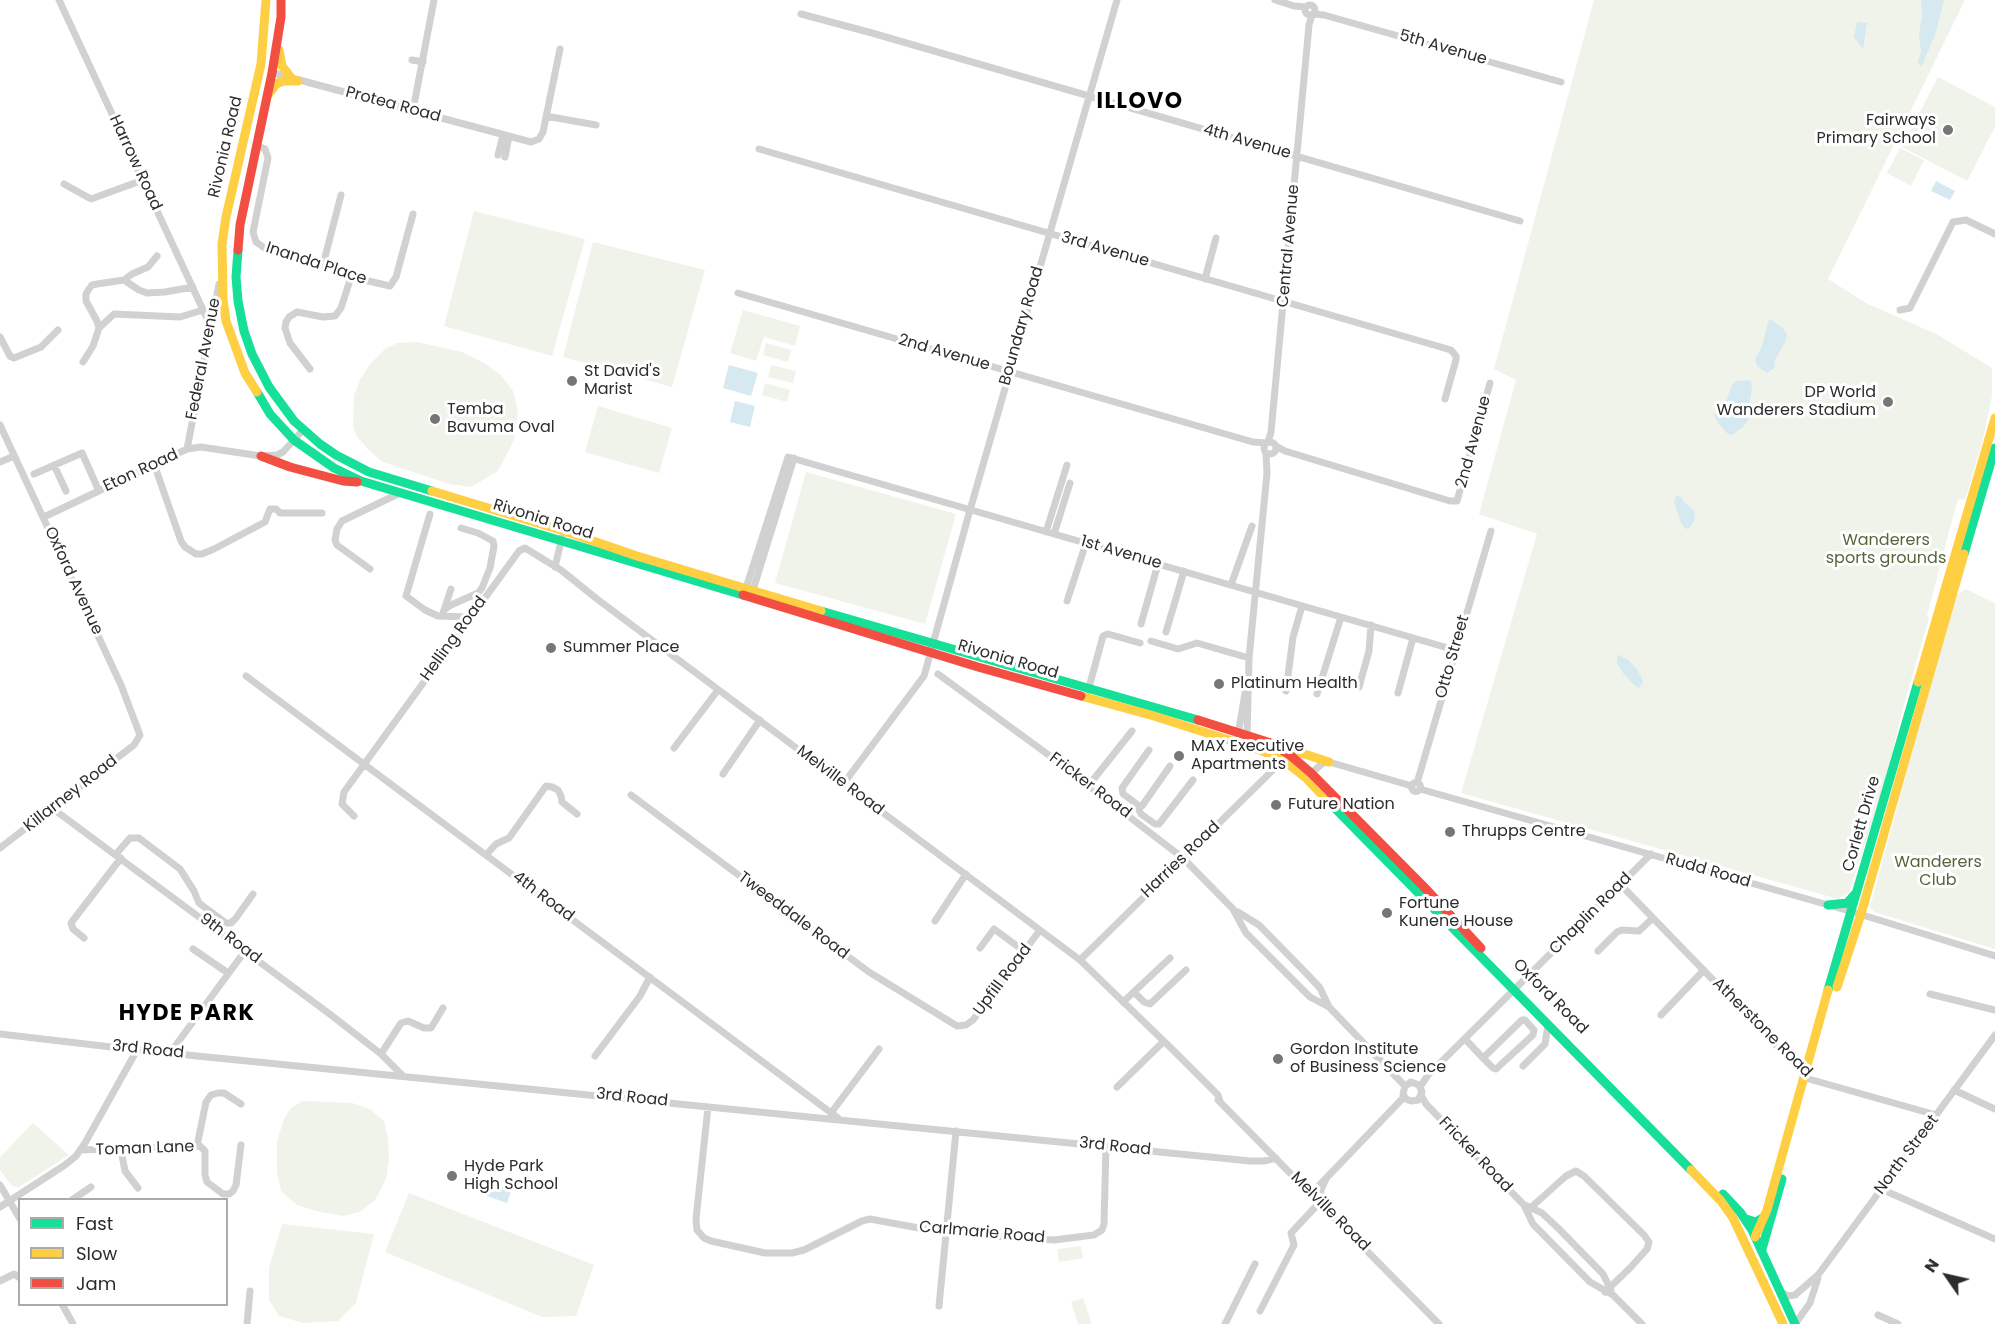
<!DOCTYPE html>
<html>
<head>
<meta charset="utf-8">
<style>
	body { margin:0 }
	#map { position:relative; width:1995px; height:1324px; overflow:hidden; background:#fff; font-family:Poppins,sans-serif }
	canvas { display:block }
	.legend { position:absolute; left:18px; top:1198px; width:210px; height:108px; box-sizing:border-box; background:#fff; border:2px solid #ababab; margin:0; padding:8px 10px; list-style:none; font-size:18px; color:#2c2c2c }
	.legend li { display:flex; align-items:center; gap:12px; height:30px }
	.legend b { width:30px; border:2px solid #ababab }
	.north { position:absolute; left:1917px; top:1246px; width:60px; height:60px; -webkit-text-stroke:4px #fff; paint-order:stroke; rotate:304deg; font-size:16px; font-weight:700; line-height:24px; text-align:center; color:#2c2c2c }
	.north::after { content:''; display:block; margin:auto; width:21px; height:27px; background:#2c2c2c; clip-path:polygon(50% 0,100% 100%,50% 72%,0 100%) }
</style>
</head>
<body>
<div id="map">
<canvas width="1995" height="1324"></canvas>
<ul class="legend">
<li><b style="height:8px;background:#16e098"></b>Fast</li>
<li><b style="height:8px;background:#ffcf43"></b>Slow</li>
<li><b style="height:8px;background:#f24e42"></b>Jam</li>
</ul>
<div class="north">N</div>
</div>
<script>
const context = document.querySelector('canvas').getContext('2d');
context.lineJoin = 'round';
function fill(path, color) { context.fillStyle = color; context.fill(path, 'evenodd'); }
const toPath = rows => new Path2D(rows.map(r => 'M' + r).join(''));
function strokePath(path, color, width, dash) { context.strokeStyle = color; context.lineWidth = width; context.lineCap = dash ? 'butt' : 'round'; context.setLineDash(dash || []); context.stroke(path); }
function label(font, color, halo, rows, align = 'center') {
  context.font = font + ' Poppins,sans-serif'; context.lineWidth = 6; context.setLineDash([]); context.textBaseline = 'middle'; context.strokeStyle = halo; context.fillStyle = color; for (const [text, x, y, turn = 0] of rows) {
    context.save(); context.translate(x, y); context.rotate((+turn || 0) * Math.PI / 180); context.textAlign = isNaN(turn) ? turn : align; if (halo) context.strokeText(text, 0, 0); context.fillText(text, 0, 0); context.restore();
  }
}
const green = toPath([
	[1594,0,1965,0,1828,279,1866,303,1938,335,1992,368,1992,396,1982,443,1965,500,1958,499,1952,520,1927,616,1929,618,1903,708,1884,786,1849,893,1838,899,1461,793,1537,534,1479,514,1516,380,1494,369],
	[1938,77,1995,107,1995,127,1967,181,1902,147],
	[1900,148,1924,160,1911,186,1887,173],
	[474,211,585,239,552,356,444,326],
	[593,242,705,270,672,387,563,357],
	[743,310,800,326,795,346,764,337,756,361,730,353],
	[417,342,462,352,484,363,501,375,513,391,518,411,514,440,498,471,471,487,449,484,383,462,372,453,357,437,353,427,354,395,360,380,370,364,385,349,397,343],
	[766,343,791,350,788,362,763,355],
	[771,365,796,371,793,383,768,377],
	[765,383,790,390,787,402,762,395],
	[598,406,672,428,659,473,585,452],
	[806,472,956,514,925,624,775,583],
	[1966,589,1995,603,1995,949,1874,912,1870,907,1955,595],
	[303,1101,352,1103,370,1109,384,1121,388,1139,389,1159,386,1179,375,1200,360,1212,343,1216,316,1211,297,1205,281,1191,277,1172,277,1141,284,1119,291,1108],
	[33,1123,69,1155,19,1187,12,1186,0,1170,0,1157],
	[409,1193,594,1265,576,1316,542,1317,385,1252],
	[282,1224,374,1234,356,1303,338,1321,303,1323,279,1316,269,1300,269,1268],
	[1081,1246,1083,1258,1059,1262,1057,1249],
	[1083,1298,1092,1324,1078,1324,1071,1302]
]);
const water = toPath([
	[1921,0,1944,0,1936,32,1922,66,1919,65,1918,61,1921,52,1919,34,1922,15],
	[1857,22,1867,23,1863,49,1854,37],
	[1936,181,1955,191,1950,200,1931,191],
	[1769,319,1783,328,1787,335,1786,340,1775,360,1774,368,1767,373,1757,366,1755,360,1762,346],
	[729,365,758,373,751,396,723,388],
	[1748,380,1751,381,1752,389,1750,401,1750,417,1744,426,1732,435,1728,434,1718,423,1714,415,1726,402,1732,385,1737,381],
	[735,401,755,406,750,427,730,422],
	[1676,496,1681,497,1685,503,1694,510,1695,520,1689,528,1686,529,1682,525,1674,503],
	[1619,655,1628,660,1637,669,1643,681,1641,686,1638,688,1634,685,1623,673,1617,664,1617,656],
	[492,1181,512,1188,507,1203,487,1196]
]);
const street = toPath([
	[59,0,211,327],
	[1275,0,1294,6,1306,7],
	'1305 10a5 5 0 1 1 10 0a5 5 0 1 1-10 0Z',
	[801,14,872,33,1520,221],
	[1313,14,1324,15,1561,82],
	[412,60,423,62],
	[277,74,531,142,539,139,543,132,560,49],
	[413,110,434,0],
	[546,116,596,125],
	[256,145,265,149,268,158,253,232,256,242,266,249,337,269,351,277,390,286,396,277,413,214],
	[759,149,1451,350,1456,356,1456,360,1445,399],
	[498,155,503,135],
	[505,157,509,136],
	[64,184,91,199,143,180],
	[323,265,341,195],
	[1205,279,1216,238],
	[124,280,139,290,147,293,165,292,193,287],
	[738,293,1253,442,1266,443],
	[1900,310,1910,308,1953,222,1966,220,1995,234],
	[99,328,114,314,180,317,203,310],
	[0,337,10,356,14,358,41,347,58,330],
	[83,362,93,346,99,328,97,321,86,301,86,294,89,289,92,285,97,284,124,280,132,274,148,267,157,256],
	[310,369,290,343,285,328,286,322,289,317,297,312,323,317,335,316,341,308,351,277],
	[0,425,121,685,140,735,134,745,0,848],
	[1268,442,1271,432,1309,25,1312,15],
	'1264 448a6 6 0 1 1 12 0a6 6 0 1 1-12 0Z',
	[1276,446,1285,451,1450,501,1457,501,1490,383],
	[187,449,219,284],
	[0,462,14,456],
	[154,464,181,541,185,547,196,554,202,554,214,549,265,522,270,509,276,509,280,513,322,513],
	[54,465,66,491],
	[34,474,82,453,99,491],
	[430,514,406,596,425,610,438,616,470,617],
	[44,517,187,449,201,447,261,456,277,455,283,452,303,430],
	[1046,532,1067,465],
	[1054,534,1070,483],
	[555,567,562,537],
	[370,569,337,545,335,540,337,529,342,521,400,493],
	[1231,585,1252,526],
	[746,588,788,457,1455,650],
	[753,590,794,458],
	[1067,601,1086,543],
	[444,610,451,589],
	[442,616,444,610,451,605,478,593,482,588,490,568,494,546,493,541,478,533,461,528],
	[1141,624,1158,564],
	[1166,632,1184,571],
	[1151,641,1178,649,1197,643,1249,658],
	[938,674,1050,756,1183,858,1233,909,1246,933,1310,997,1329,1007,1405,1086],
	[246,676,838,1118],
	[1359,687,1369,651,1371,625],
	[1088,691,1103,636,1108,634,1140,643],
	[1286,691,1293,637,1302,606],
	[1398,693,1413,638],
	[1317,694,1341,617],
	[1238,735,1246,687],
	[1247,738,1249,658,1267,473,1266,453],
	[674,748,718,690],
	[1149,750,1122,788,1123,794,1130,799,1139,806,1142,806,1170,766],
	[723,774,760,720],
	[1308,776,1323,763,1329,762,1412,786],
	'1411.5 787a4.5 4.5 0 1 1 9 0a4.5 4.5 0 1 1-9 0Z',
	[844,783,924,676,926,669,970,510,1117,0],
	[1417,783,1491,531],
	[1089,785,1132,731],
	[1420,789,1853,912,1995,956],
	[631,795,869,972,957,1026,966,1025,973,1020,1040,930],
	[1139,806,1139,810,1141,814,1155,824,1159,824,1193,780],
	[52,808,331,1015,381,1054,403,1076],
	[354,816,342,804,344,792,519,551,525,548,561,570,597,599,1080,960,1175,1052,1218,1095,1220,1101],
	[116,854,130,838,139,838,180,869,194,891,199,903,226,923,231,923,236,918,253,894],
	[486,855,496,844,509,838,546,786,552,787,558,790,561,796,562,802,577,814],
	[1621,885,1809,1079,1936,1115],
	[1238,912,1259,925,1306,973,1320,988,1329,1007],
	[935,921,966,874],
	[84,938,73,929,71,923,121,858],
	[980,948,994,929,1024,951],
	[193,949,228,973],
	[1598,951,1617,932,1622,930,1639,931,1653,918],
	[1080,960,1283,760],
	[1134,992,1144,1002,1150,1004,1186,970],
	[1930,994,1995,1010],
	[1123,1002,1170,958],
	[1661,1015,1704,970],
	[0,1034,137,1050,1250,1161,1264,1161,1276,1158],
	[1465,1039,1483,1058,1493,1068,1496,1069,1533,1035,1534,1030,1525,1020,1522,1020,1483,1058],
	[170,1053,245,951],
	[381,1054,401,1023,408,1021,424,1028,431,1028,443,1008],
	[595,1056,640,996,650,977],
	[1523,1066,1545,1044,1548,1025],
	[1405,1086,1411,1082,1419,1085,1422,1092,1418,1100],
	[1405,1086,1403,1094,1406,1099,1411,1101,1418,1100],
	[1117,1087,1161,1044],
	[1420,1087,1428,1075,1651,854],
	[1954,1090,1995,1109],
	[1421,1095,1426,1104,1524,1205,1533,1224,1590,1282,1613,1295,1642,1324],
	[1218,1100,1439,1324],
	[708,1107,696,1219,697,1230,704,1238,711,1241,765,1253,792,1253,804,1250,862,1221,870,1219,946,1233,1054,1240,1094,1235,1102,1230,1104,1224,1106,1146],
	[831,1113,879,1049],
	[197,1146,206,1102,211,1095,218,1093,224,1093,241,1104],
	[80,1150,200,1146,205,1151,205,1175,207,1182,223,1194,229,1194,233,1191,236,1185,241,1145],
	[121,1150,125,1171,138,1188],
	[0,1185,20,1219],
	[1881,1189,1995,1239],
	[1311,1194,1404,1097],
	[72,1200,91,1187],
	[1527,1206,1542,1213,1558,1228,1603,1274,1611,1290],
	[0,1207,65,1165,76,1156,85,1143,137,1050],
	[1527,1211,1566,1176,1576,1171,1584,1176,1644,1235,1649,1242,1647,1249,1630,1268,1605,1292],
	[0,1281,14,1274,20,1278],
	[1783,1293,1788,1296,1795,1295,1818,1275,1995,1035],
	[62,1304,73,1324],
	[939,1306,956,1131],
	[1260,1311,1294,1245,1291,1233,1320,1202,1321,1190,1326,1179],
	[1878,1315,1898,1324],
	[247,1324,250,1291],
	[1225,1324,1255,1264],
	[1795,1324,1810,1303,1818,1278]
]);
const fast = toPath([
	[238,250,236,277,238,301,244,331,252,354,269,387,294,421,320,444,336,455,369,472,432,491],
	[257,392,270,414,294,440,334,468,361,481,743,595],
	[1964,554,1995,448],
	[821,611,1198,720],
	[1323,796,1691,1170],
	[1828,905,1847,903,1856,893],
	[1828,990,1918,682],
	[1723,1194,1740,1212,1752,1230,1795,1324],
	[1746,1219,1756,1222,1764,1217],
	[1762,1249,1782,1179]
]);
const slow = toPath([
	[279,50,282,66,292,79],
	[269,94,276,84,283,81,298,81],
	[257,392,245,373,226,321,223,299,222,244,226,217,261,64,266,0],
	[432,491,564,531,637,556,821,611],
	[1918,682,1995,418],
	[1081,696,1154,716,1260,750,1283,760,1306,778,1323,796],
	[1286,748,1329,762],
	[1837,987,1861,914,1964,554],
	[1691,1170,1721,1201,1733,1218,1783,1324],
	[1755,1237,1767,1210,1828,990]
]);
const jam = toPath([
	[238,250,240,225,272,73,281,17,281,0],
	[261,456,290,467,343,481,357,482],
	[743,595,978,667,1081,696],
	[1198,720,1271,743,1291,756,1311,773,1428,891,1481,948]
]);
const markers = [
	[1948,130,6,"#767676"],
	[572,381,6,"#767676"],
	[1888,402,6,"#767676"],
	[435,419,6,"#767676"],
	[551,648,6,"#767676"],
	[1219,684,6,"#767676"],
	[1179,756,6,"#767676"],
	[1276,805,6,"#767676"],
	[1450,832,6,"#767676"],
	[1387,913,6,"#767676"],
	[1278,1059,6,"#767676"],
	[452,1176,6,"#767676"]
];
const streetNames = [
	["5th Avenue",1443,48,16],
	["Protea Road",393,105,15],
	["4th Avenue",1247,142,16],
	["Rivonia Road",226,147,-77],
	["Harrow Road",135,163,65],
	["Central Avenue",1289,246,-85],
	["3rd Avenue",1105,250,16],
	["Inanda Place",316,264,18],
	["Boundary Road",1022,326,-74],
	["2nd Avenue",944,353,16],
	["Federal Avenue",204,359,-79],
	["2nd Avenue",1474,442,-75],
	["Eton Road",141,471,-25],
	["Rivonia Road",543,520,17],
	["1st Avenue",1121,553,16],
	["Oxford Avenue",73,581,65],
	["Helling Road",454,639,-54],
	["Otto Street",1453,657,-74],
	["Rivonia Road",1008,660,16],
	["Melville Road",840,781,37],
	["Fricker Road",1090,786,37],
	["Killarney Road",71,794,-38],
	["Corlett Drive",1862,824,-74],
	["Harries Road",1181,860,-44],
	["Rudd Road",1708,871,16],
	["4th Road",543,897,37],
	["Chaplin Road",1591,914,-45],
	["Tweeddale Road",793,916,37],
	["9th Road",230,939,37],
	["Upfill Road",1003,980,-53],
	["Oxford Road",1550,997,45],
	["Atherstone Road",1762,1028,45],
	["3rd Road",148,1050,6],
	["3rd Road",632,1098,6],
	["3rd Road",1115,1147,6],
	["Toman Lane",145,1149,-2],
	["Fricker Road",1475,1155,46],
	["North Street",1907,1155,-53],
	["Melville Road",1330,1212,45],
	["Carlmarie Road",982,1233,5]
];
const poiNames = [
	["Fairways",1936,121,"right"],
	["Primary School",1936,139,"right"],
	["St David's",584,372],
	["Marist",584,390],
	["DP World",1876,393,"right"],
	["Wanderers Stadium",1876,411,"right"],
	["Temba",447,410],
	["Bavuma Oval",447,428],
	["Summer Place",563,648],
	["Platinum Health",1231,684],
	["MAX Executive",1191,747],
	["Apartments",1191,765],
	["Future Nation",1288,805],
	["Thrupps Centre",1462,832],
	["Fortune",1399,904],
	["Kunene House",1399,922],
	["Gordon Institute",1290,1050],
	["of Business Science",1290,1068],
	["Hyde Park",464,1167],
	["High School",464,1185]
];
const parkNames = [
	["Wanderers",1886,541],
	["sports grounds",1886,559],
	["Wanderers",1938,863],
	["Club",1938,881]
];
const districtNames = [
	["ILLOVO",1140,102],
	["HYDE PARK",187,1014]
];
fill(green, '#f0f3ea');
fill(water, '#d6e9f0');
strokePath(street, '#d1d1d1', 7);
strokePath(fast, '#16e098', 9);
strokePath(slow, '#ffcf43', 9);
strokePath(jam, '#f24e42', 9);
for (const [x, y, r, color] of markers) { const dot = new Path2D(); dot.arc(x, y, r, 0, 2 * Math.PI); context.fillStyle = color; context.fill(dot); strokePath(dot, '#fff', 2); }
label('16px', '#2c2c2c', '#fff', streetNames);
label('16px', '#2c2c2c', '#fff', poiNames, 'left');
label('16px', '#54673a', '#fff', parkNames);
context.letterSpacing = '1.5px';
label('bold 22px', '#000', '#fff', districtNames);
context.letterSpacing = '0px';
</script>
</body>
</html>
